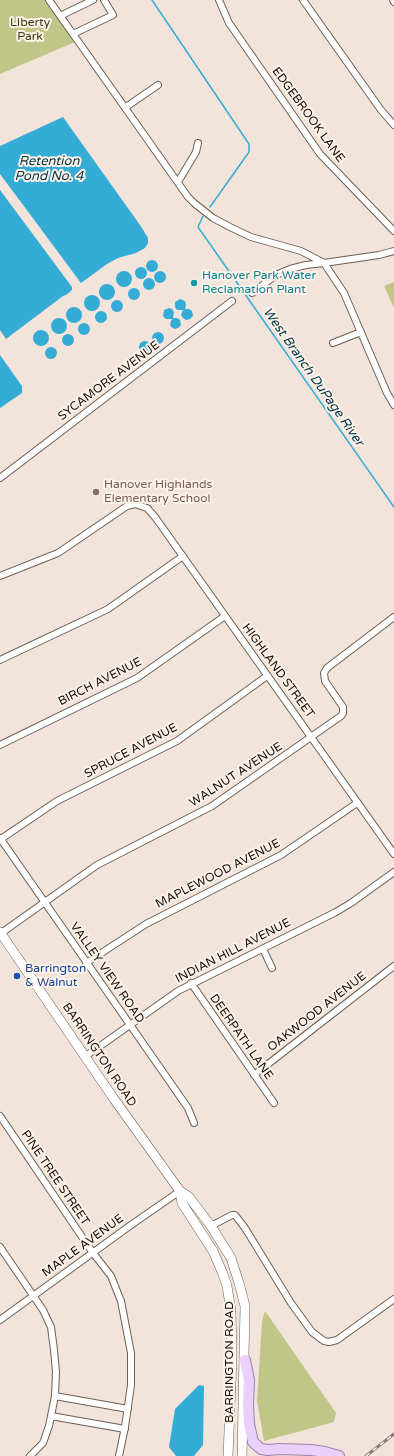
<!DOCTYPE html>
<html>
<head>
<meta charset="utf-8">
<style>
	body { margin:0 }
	canvas { display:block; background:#f2e4da }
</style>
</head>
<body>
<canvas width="394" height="1456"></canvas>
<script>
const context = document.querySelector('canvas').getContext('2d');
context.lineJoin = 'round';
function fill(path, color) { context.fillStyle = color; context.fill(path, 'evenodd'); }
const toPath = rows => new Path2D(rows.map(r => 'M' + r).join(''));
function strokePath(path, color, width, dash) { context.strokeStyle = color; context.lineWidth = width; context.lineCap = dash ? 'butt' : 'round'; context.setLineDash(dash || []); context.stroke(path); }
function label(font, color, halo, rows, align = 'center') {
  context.font = font + ' "Varela Round",sans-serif'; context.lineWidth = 4; context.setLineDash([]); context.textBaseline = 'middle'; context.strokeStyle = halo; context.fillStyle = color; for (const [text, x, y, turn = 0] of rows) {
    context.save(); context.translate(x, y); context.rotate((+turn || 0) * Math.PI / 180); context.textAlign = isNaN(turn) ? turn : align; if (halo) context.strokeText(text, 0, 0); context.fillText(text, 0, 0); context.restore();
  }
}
const green = toPath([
	[0,0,45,0,75,42,0,74],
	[394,282,394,308,384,286],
	[265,1311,336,1413,334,1422,264,1441,257,1401,262,1321]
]);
const water = toPath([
	[63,117,140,225,148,238,148,243,145,248,136,253,118,258,107,264,81,283,0,174,0,146],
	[0,190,72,287,72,290,66,295,63,296,6,339,0,330],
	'146 266a6 6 0 1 1 12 0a6 6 0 1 1-12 0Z',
	'135 273a6 6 0 1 1 12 0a6 6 0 1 1-12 0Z',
	'116 279a8 8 0 1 1 16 0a8 8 0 1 1-16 0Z',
	'154 277a6 6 0 1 1 12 0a6 6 0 1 1-12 0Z',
	'143 284a6 6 0 1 1 12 0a6 6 0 1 1-12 0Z',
	'99 292a8 8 0 1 1 16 0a8 8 0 1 1-16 0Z',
	'128 294a6 6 0 1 1 12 0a6 6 0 1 1-12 0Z',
	'84 303a8 8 0 1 1 16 0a8 8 0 1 1-16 0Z',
	[180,299,185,301,186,305,185,309,189,309,192,311,193,316,190,319,186,320,183,318,181,315,183,310,177,310,175,307,175,302],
	'111 306a6 6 0 1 1 12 0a6 6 0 1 1-12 0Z',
	'66 315a8 8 0 1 1 16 0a8 8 0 1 1-16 0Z',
	[169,308,172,309,174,312,173,318,177,318,180,320,181,325,178,328,175,329,171,327,170,324,172,319,166,319,163,316,164,310],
	'95 317a6 6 0 1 1 12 0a6 6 0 1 1-12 0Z',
	'51 326a8 8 0 1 1 16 0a8 8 0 1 1-16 0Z',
	'78 329a6 6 0 1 1 12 0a6 6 0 1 1-12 0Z',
	'33 338a8 8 0 1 1 16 0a8 8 0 1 1-16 0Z',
	'152 338a6 6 0 1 1 12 0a6 6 0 1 1-12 0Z',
	'62 340a6 6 0 1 1 12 0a6 6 0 1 1-12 0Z',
	'139 347a6 6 0 1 1 12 0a6 6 0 1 1-12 0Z',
	'45 353a6 6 0 1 1 12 0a6 6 0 1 1-12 0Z',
	[0,355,22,386,22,393,0,408],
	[199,1385,204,1386,203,1445,194,1456,176,1456,169,1447,175,1409]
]);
const stream = toPath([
	[152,0,249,144,249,152,210,207],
	[203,216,198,227,394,507]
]);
const minor = toPath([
	[49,0,188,197,194,203,213,218,230,227,251,237,301,251,324,263,344,293,387,393,394,405],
	[219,0,229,23,320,154,394,231],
	[303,0,381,110,394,125],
	[393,0,394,2],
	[60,16,93,0],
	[73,34,113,15,104,0],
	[126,107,158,85],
	[178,182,196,152,198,143],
	[252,293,276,275,290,269,306,265,324,263,379,255,394,251],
	[333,343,361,332],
	[0,478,232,301],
	[0,576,58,553,127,506,135,504,147,508,155,517,394,854],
	[0,660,108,609,183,556],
	[0,745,137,678,225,616],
	[0,838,188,1108,194,1123],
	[1,839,57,801,177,741,267,676],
	[0,934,97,865,212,806,341,716,343,713,343,707,325,681,324,673,327,668,394,617],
	[263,949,272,968],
	[86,963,146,924,281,855,357,803],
	[191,983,274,1103],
	[86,1056,178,991,336,912,351,903,394,872],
	[254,1075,394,966],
	[0,1116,93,1253,111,1276,121,1301,131,1353,131,1385,125,1427,119,1456],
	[211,1226,232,1215,235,1215,245,1228,291,1303,312,1332,324,1341,329,1342,337,1340,394,1299],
	[0,1247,43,1310,51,1327,54,1350,56,1372,55,1396,49,1426,43,1443,30,1456],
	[0,1320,131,1225,180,1191],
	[55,1396,128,1409],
	[51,1416,125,1429]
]);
const secondary = toPath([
	[0,932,114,1099,180,1191,189,1197,211,1226,231,1258,239,1283,245,1306,242,1456],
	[180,1191,182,1203,213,1251,223,1274,227,1286,231,1311,232,1358,228,1456]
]);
const trunk = toPath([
	[245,1360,249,1380,248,1404,249,1424,253,1442,261,1449,268,1450,280,1449,311,1450,325,1452,339,1456]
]);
const rail = toPath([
	[366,1456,394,1434]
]);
const markers = [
	[194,283,4,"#0f9aa8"],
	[96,492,4,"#8d6e63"],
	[17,976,4,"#1a4fb4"]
];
const parkNames = [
	["LIberty",30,23],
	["Park",30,37]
];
const streetNames = [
	["EDGEBROOK LANE",308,115,54],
	["SYCAMORE AVENUE",109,381,-37],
	["HIGHLAND STREET",278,671,54],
	["BIRCH AVENUE",100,682,-27],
	["SPRUCE AVENUE",131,751,-28],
	["WALNUT AVENUE",236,775,-33],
	["MAPLEWOOD AVENUE",218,874,-27],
	["INDIAN HILL AVENUE",233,951,-27],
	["VALLEY VIEW ROAD",107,973,55],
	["OAKWOOD AVENUE",317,1012,-38],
	["DEERPATH LANE",241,1037,55],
	["BARRINGTON ROAD",99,1055,56],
	["PINE TREE STREET",55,1178,56],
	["MAPLE AVENUE",83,1246,-36],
	["BARRINGTON ROAD",230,1362,-90]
];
const cultureNames = [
	["Hanover Park Water",202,276],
	["Reclamation Plant",202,290]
];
const educationNames = [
	["Hanover Highlands",104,485],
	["Elementary School",104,499]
];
const transitNames = [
	["Barrington",25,969],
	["& Walnut",25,983]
];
const waterNames = [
	["Retention",49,162],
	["Pond No. 4",49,177],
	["West Branch DuPage River",313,377,55]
];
fill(green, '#c0c687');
fill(water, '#35acd6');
strokePath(stream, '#35acd6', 1.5);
strokePath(minor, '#6b6056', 8);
strokePath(secondary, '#6b6056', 10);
strokePath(trunk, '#9a84a6', 12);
strokePath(minor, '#fff', 6);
strokePath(secondary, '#fff', 9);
strokePath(trunk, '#ead0fb', 10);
strokePath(rail, '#897f79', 3);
strokePath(rail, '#fdf2e9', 1.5, [4.5]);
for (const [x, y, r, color] of markers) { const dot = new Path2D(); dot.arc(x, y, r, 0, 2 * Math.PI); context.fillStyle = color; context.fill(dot); strokePath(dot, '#fdf2e9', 1.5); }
label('12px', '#3a3c14', '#fdf2e9', parkNames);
label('12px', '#120e0b', '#fdf2e9', streetNames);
label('12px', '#0d838f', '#fdf2e9', cultureNames, 'left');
label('12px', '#785e54', '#fdf2e9', educationNames, 'left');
label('12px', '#164399', '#fdf2e9', transitNames, 'left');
label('italic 13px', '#003647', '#fdf2e9', waterNames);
</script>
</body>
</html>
